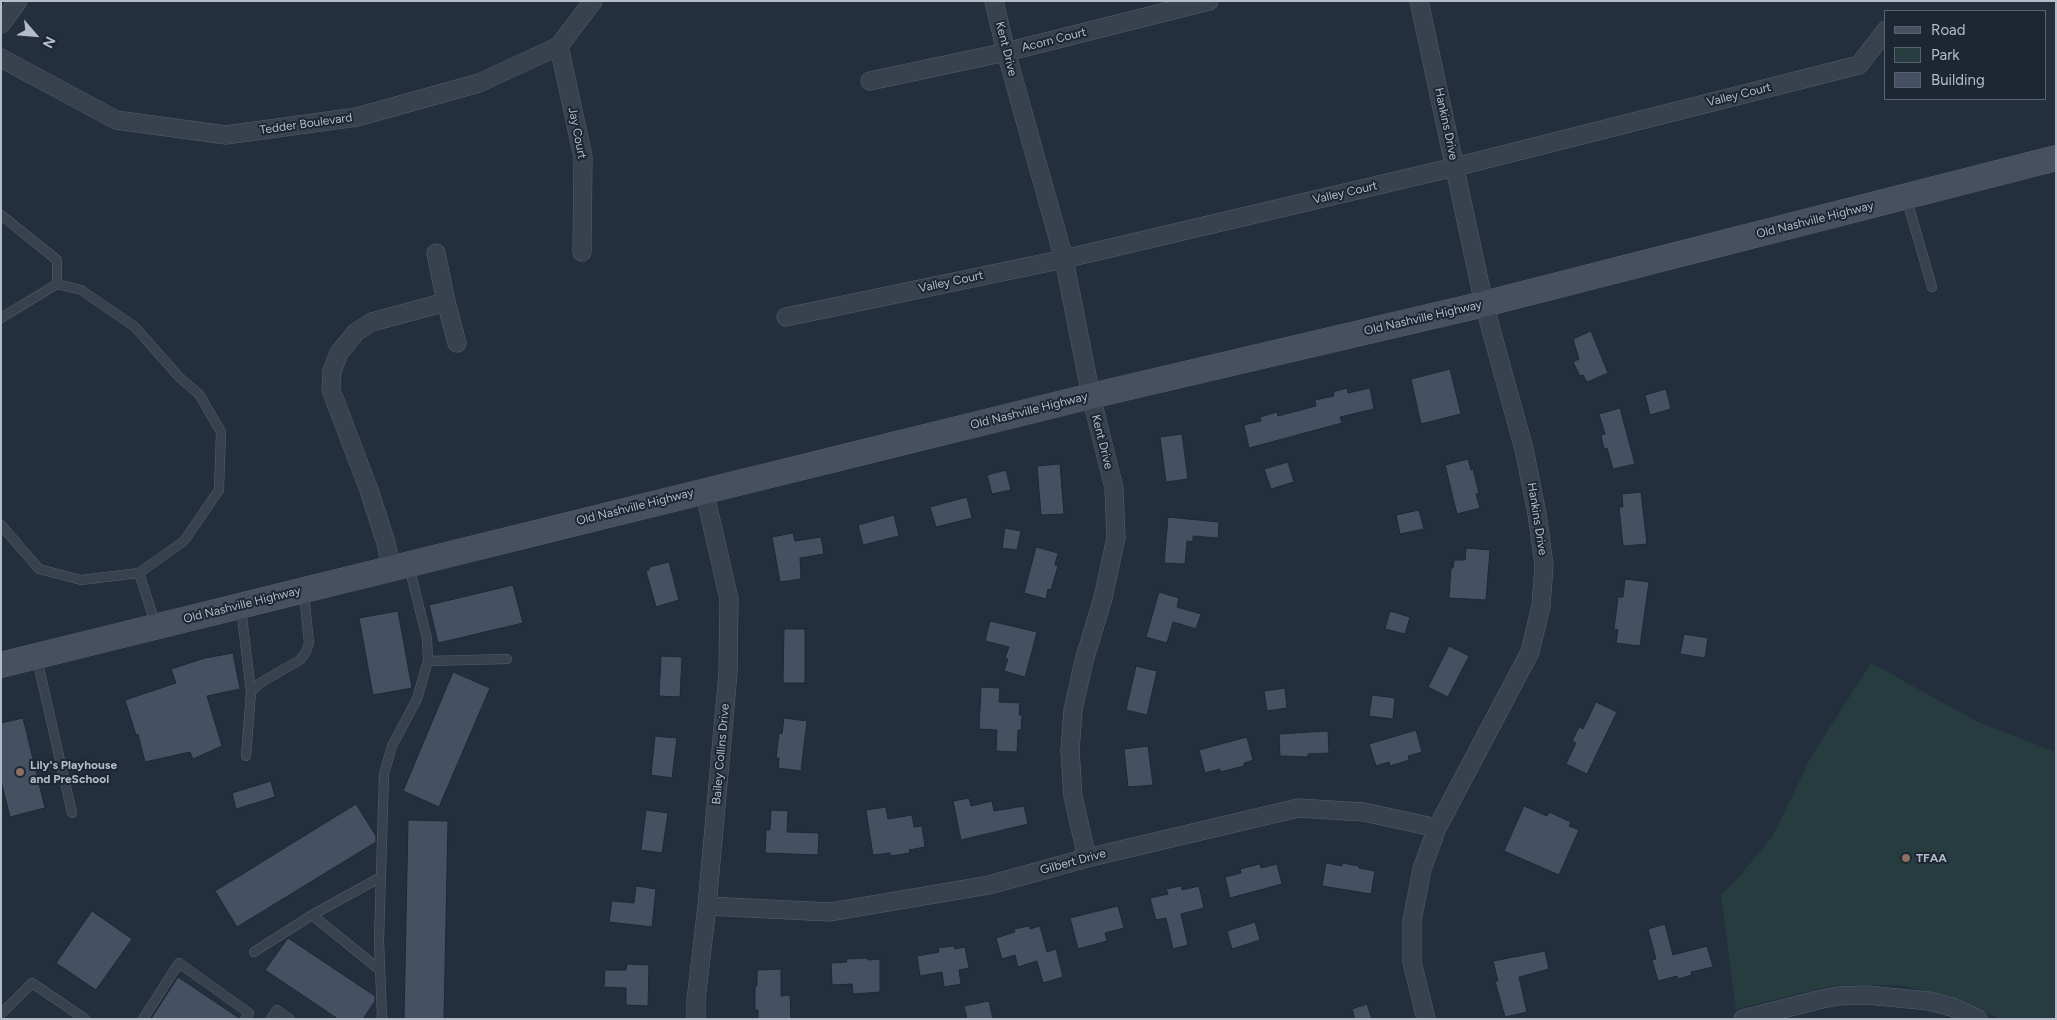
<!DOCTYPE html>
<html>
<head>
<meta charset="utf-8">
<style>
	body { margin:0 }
	#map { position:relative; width:2057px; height:1020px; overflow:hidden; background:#242f3e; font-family:Figtree,sans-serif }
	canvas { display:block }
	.frame { position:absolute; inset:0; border:2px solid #b4bcc9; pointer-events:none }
	.legend { position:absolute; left:1884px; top:10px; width:162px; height:90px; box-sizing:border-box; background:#1d2633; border:1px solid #59626f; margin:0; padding:6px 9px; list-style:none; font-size:15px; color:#b4bcc9 }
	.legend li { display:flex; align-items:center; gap:10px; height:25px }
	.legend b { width:25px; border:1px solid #59626f }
	.north { position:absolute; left:10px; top:10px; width:50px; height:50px; -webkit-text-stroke:4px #1d2633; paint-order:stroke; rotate:117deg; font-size:14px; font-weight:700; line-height:20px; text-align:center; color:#b4bcc9 }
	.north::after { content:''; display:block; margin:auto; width:18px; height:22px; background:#b4bcc9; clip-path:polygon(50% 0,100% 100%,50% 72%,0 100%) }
</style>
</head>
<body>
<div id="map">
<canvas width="2057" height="1020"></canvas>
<div class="frame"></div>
<ul class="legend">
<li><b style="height:6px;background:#465061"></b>Road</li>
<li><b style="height:14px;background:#263c3f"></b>Park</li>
<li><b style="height:14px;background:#455162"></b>Building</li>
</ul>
<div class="north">N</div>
</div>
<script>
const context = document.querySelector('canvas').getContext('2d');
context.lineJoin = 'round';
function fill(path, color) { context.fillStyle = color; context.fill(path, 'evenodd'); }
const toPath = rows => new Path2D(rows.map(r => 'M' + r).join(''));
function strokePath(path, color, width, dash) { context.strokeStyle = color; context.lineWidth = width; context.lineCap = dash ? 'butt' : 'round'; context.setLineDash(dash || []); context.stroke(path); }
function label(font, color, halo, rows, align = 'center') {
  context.font = font + ' Figtree,sans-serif'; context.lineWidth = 4; context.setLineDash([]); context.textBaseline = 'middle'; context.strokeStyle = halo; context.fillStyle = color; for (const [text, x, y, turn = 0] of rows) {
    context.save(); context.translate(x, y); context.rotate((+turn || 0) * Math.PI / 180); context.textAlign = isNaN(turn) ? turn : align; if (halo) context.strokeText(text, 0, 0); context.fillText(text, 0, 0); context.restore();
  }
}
const green = toPath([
	[1871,663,1978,722,2056,752,2056,1019,2001,1019,1948,996,1904,986,1879,985,1837,986,1815,990,1736,1009,1721,895,1737,879,1773,836,1811,757]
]);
const building = toPath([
	[1591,331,1608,373,1587,382,1583,375,1580,376,1573,362,1579,359,1573,339,1591,331],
	[1450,369,1461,414,1421,424,1411,379,1450,369],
	[1347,388,1348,393,1370,388,1374,409,1340,417,1342,423,1249,448,1244,425,1261,421,1260,417,1277,412,1278,416,1316,406,1315,400,1334,396,1333,392,1347,388],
	[1666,389,1671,409,1650,415,1645,395,1666,389],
	[1620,408,1635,464,1613,469,1607,448,1604,449,1601,435,1605,434,1599,414,1620,408],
	[1182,434,1188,479,1166,482,1160,437,1182,434],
	[1468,459,1471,470,1473,469,1479,493,1476,494,1480,508,1457,514,1445,465,1468,459],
	[1288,462,1294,482,1271,489,1264,469,1288,462],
	[1060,464,1064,514,1041,515,1037,466,1060,464],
	[1006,470,1011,490,992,494,987,475,1006,470],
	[1641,492,1647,544,1623,546,1619,507,1623,507,1622,494,1641,492],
	[967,497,972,518,936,527,930,507,967,497],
	[1419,510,1424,529,1400,534,1396,515,1419,510],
	[894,515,899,536,863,545,858,525,894,515],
	[1168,517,1219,522,1218,538,1193,536,1193,542,1187,541,1185,564,1164,563,1168,517],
	[1005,528,1021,531,1017,550,1002,548,1005,528],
	[793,533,795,541,821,537,824,554,800,558,801,579,780,582,772,537,793,533],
	[1036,547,1058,553,1055,565,1058,566,1051,590,1048,589,1046,599,1024,593,1036,547],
	[1466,548,1490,550,1486,600,1449,598,1451,568,1453,568,1454,560,1465,560,1466,548],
	[669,562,679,600,656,607,646,571,649,570,649,567,669,562],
	[1625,579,1649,582,1640,646,1616,643,1618,630,1614,629,1618,597,1623,597,1625,579],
	[513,585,523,623,438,643,429,605,513,585],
	[1159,592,1179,598,1177,607,1201,614,1196,629,1173,622,1167,643,1146,637,1159,592],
	[398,611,412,688,373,695,359,618,398,611],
	[1390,611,1410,617,1405,634,1385,629,1390,611],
	[990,621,1037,632,1025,677,1004,671,1008,659,1005,658,1009,647,985,641,990,621],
	[784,629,805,629,805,683,783,683,784,629],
	[1684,634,1708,638,1705,658,1680,654,1684,634],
	[1449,646,1469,656,1448,697,1428,687,1449,646],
	[233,653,240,689,207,696,222,746,193,759,190,752,145,762,138,734,136,735,125,700,176,683,171,669,205,658,233,653],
	[661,656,682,657,680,697,659,696,661,656],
	[1136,666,1157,671,1147,715,1126,710,1136,666],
	[453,672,490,688,439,807,403,791,453,672],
	[981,687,1000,688,999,702,1020,703,1019,715,1022,715,1021,730,1018,730,1017,752,996,751,997,730,979,729,981,687],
	[1285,688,1287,708,1267,711,1264,691,1285,688],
	[1372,695,1395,698,1393,719,1369,716,1372,695],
	[1596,702,1617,712,1587,774,1566,764,1576,743,1572,741,1579,727,1583,729,1596,702],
	[23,718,45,808,10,817,1,781,1,723,23,718],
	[784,718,807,721,801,771,778,768,779,758,776,758,779,733,782,734,784,718],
	[1416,730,1422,752,1408,756,1409,760,1390,766,1389,762,1376,766,1369,744,1416,730],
	[1328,731,1329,753,1308,754,1308,757,1280,756,1279,734,1328,731],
	[655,736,677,738,672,778,651,775,655,736],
	[1247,737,1253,760,1244,763,1244,766,1220,772,1220,769,1205,773,1199,750,1247,737],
	[1148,746,1153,785,1128,787,1124,749,1148,746],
	[271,781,275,797,236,809,232,793,271,781],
	[969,798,971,806,992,801,994,811,1024,806,1028,824,961,840,953,801,969,798],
	[356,804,376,836,376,842,237,927,215,891,356,804],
	[1524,806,1547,816,1549,812,1571,822,1569,826,1579,830,1559,875,1504,851,1524,806],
	[886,807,888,819,912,815,914,827,922,826,925,847,909,850,910,853,891,856,890,853,873,855,866,810,886,807],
	[646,810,668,813,662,853,641,850,646,810],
	[771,810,788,811,787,832,819,833,818,855,765,853,766,830,770,830,771,810],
	[408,820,448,821,444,1019,404,1019,408,820],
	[1326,863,1342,866,1342,863,1359,866,1359,868,1375,871,1371,894,1322,886,1326,863],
	[1260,864,1261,868,1277,864,1282,884,1230,898,1225,877,1241,873,1240,869,1260,864],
	[636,886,656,889,652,927,609,922,612,901,634,903,636,886],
	[1181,886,1182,890,1199,886,1204,908,1181,914,1188,945,1173,949,1166,918,1156,920,1150,898,1168,894,1166,889,1181,886],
	[1118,906,1124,928,1105,933,1107,941,1078,949,1070,918,1118,906],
	[92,911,132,939,96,990,56,963,92,911],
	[1255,922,1260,940,1232,949,1227,931,1255,922],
	[1665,924,1673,955,1707,946,1713,967,1691,972,1692,975,1678,979,1677,976,1658,981,1652,960,1656,959,1648,929,1665,924],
	[1029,926,1030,929,1040,926,1047,952,1056,949,1063,977,1043,983,1037,961,1018,967,1015,955,1002,959,996,938,1015,932,1014,929,1029,926],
	[288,938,375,996,375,1001,363,1019,338,1019,265,970,288,938],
	[954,946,955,949,965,947,969,968,959,970,961,984,944,987,942,972,920,976,917,956,939,952,938,948,954,946],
	[1545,951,1549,969,1519,977,1527,1012,1505,1017,1495,981,1498,981,1493,961,1545,951],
	[868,958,868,960,880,959,880,992,853,994,852,984,832,985,831,963,847,962,846,959,868,958],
	[627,964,649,965,648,1006,626,1005,626,988,604,987,605,970,626,970,627,964],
	[781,969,781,996,790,995,791,1019,758,1019,758,1010,755,1010,755,986,757,986,757,970,781,969],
	[178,977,239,1018,239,1019,151,1019,178,977],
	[989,1001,993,1019,967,1019,964,1006,989,1001],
	[1367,1004,1372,1019,1355,1019,1352,1009,1367,1004]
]);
const lane = toPath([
	[1906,197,1932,287],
	[1,215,57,260,57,284],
	[1,318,57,284,81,290,135,327,180,378,199,394,221,432,219,490,184,541,139,573,81,580,39,569,1,525],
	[139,573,156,626],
	[241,608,251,692],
	[37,659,72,813],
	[428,661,507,659],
	[246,756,251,692,260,683,300,660,306,652,309,643,304,593],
	[312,915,380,970],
	[254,952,312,915,381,877],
	[1,1014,32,983,85,1019],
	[143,1019,179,963,249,1013,245,1019],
	[271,1019,277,1010,290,1019],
	[382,1019,379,940,384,774,392,746,417,699,428,661,427,639,409,566]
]);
const street = toPath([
	[994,1,1006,52,1064,259,1091,396,1114,488,1116,538,1103,598,1084,661,1073,710,1070,751,1073,796,1087,858],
	[1419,1,1484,304,1524,449,1537,514,1544,565,1541,606,1530,652,1437,828,1422,869,1412,921,1412,962,1426,1019],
	[1,24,18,1],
	[559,46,583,157,582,252],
	[1,58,116,120,226,135,357,117,479,83,559,46,593,1],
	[870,81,1006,52,1209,1],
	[436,253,446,302],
	[786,317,1064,259,1455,167,1859,65,1886,30],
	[391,568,386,543,369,490,331,390,332,371,339,353,356,332,372,322,446,302,457,343],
	[707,906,830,912,989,885,1087,858,1298,808,1364,812,1437,828],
	[696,1019,696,1000,707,906,728,673,729,599,704,490],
	[1743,1019,1818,1000,1838,996,1867,995,1929,1001,1952,1007,1978,1019]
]);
const secondary = toPath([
	[1,665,1091,396,1484,304,2056,158]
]);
const markers = [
	[20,772,5,"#8d6e63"],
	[1906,858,5,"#8d6e63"]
];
const streetNames = [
	["Acorn Court",1054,40,-14],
	["Kent Drive",1006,49,76],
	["Valley Court",1739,95,-14],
	["Tedder Boulevard",306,124,-8],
	["Hankins Drive",1446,124,78],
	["Jay Court",577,133,79],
	["Valley Court",1345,193,-13],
	["Old Nashville Highway",1815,220,-14],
	["Valley Court",951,282,-12],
	["Old Nashville Highway",1423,318,-13],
	["Old Nashville Highway",1029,411,-14],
	["Kent Drive",1102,442,76],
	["Old Nashville Highway",635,507,-14],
	["Hankins Drive",1537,519,81],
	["Old Nashville Highway",242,605,-14],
	["Bailey Collins Drive",721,754,-85],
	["Gilbert Drive",1073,862,-15]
];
const poiNames = [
	["Lily's Playhouse",30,765],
	["and PreSchool",30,779],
	["TFAA",1916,858]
];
fill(green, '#263c3f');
fill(building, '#455162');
strokePath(building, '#1f2835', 1);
strokePath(lane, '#565f6c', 10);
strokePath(street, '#565f6c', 19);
strokePath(secondary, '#565f6c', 26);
strokePath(lane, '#38414e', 9);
strokePath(street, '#38414e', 18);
strokePath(secondary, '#465061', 25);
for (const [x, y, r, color] of markers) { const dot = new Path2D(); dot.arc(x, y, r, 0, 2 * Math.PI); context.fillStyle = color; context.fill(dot); strokePath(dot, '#1d2633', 2); }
label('12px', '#b4bcc9', '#1d2633', streetNames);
label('bold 12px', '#b4bcc9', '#1d2633', poiNames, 'left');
</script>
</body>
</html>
